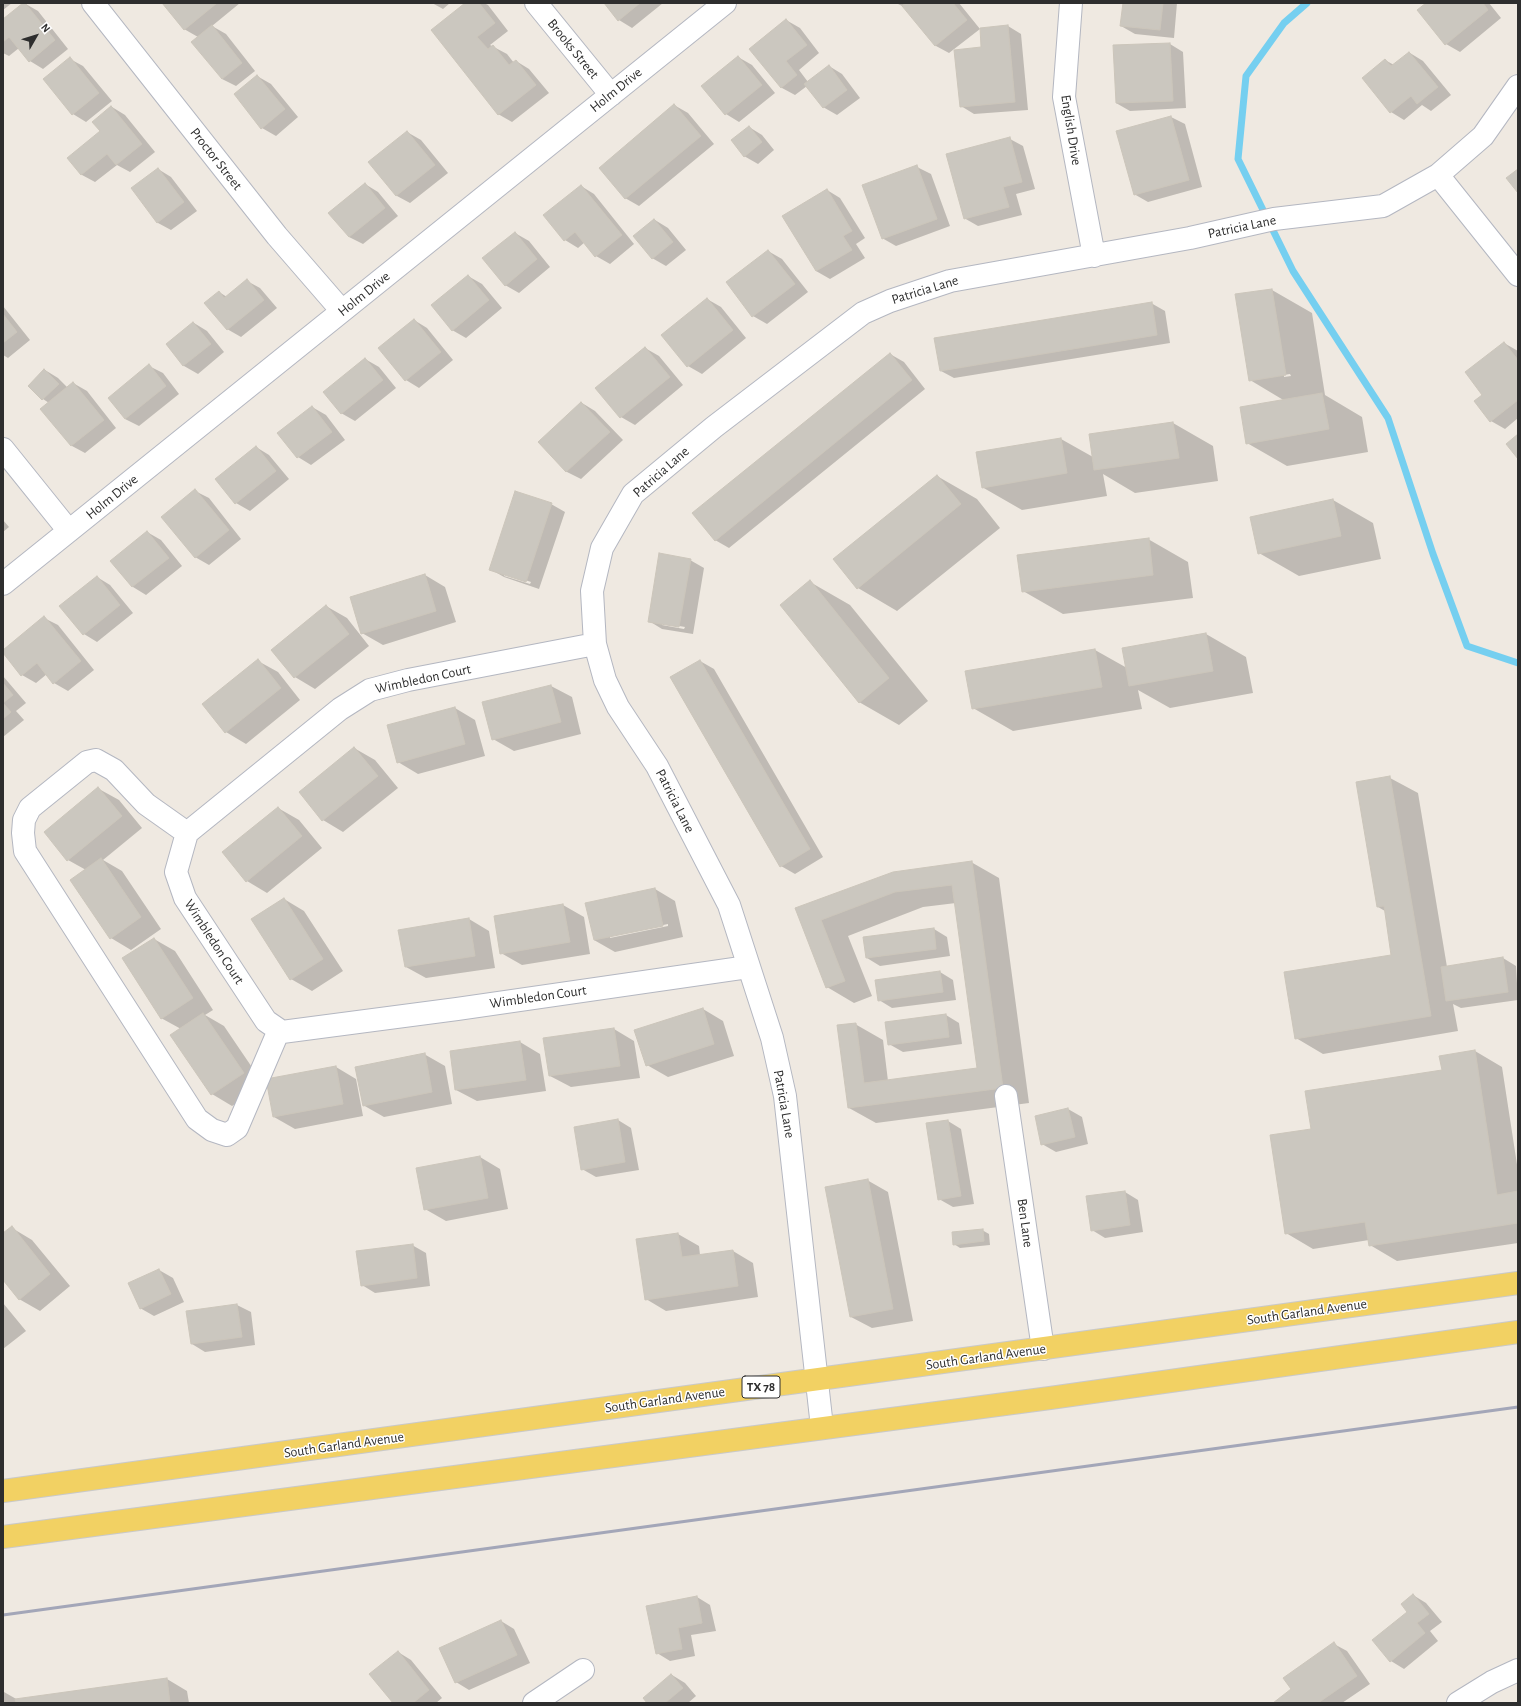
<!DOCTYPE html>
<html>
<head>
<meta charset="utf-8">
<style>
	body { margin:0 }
	#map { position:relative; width:1521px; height:1706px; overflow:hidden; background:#efe9e1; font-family:"Alegreya Sans",sans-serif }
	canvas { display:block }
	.frame { position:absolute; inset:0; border:4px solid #2e2e2e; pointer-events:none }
	.north { position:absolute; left:16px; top:16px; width:40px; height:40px; -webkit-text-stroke:3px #fff; paint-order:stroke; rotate:51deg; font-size:11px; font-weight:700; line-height:16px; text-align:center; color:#2e2e2e }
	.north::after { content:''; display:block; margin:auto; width:14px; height:18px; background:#2e2e2e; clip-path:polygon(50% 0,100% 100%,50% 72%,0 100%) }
</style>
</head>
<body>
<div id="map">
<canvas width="1521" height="1706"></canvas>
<div class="frame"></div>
<div class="north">N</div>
</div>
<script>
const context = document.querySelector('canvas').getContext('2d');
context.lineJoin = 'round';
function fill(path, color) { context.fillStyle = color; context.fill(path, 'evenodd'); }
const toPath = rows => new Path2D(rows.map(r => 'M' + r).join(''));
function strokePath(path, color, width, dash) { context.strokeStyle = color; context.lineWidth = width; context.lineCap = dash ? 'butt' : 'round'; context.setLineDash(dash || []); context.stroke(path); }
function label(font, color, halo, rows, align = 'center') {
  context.font = font + ' "Alegreya Sans",sans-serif'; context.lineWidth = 3; context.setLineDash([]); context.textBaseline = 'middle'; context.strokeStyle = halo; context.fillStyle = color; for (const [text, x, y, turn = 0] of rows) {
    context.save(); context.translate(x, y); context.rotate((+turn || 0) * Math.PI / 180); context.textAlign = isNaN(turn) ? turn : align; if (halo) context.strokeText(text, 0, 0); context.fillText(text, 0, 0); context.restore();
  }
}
const shadow = toPath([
	[3,3,12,3,3,10],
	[24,3,38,11,68,49,43,69,30,61,19,48,9,56,3,53,3,21],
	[163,3,240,3,212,26,226,34,255,71,236,86,222,79,198,37,184,29],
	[432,3,450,3,443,9],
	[467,3,484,3,488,5,508,31,490,45,507,54,514,63,516,61,529,69,549,93,512,122,498,114],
	[605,3,663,3,632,28,619,20],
	[896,3,959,3,980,29,949,53,936,46,904,7],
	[1124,3,1177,3,1174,38,1135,34,1121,26],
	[1427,3,1489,3,1501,18,1460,52,1446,44],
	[786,20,800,28,819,53,799,70,808,82,829,66,842,74,860,98,837,115,823,107,807,86,795,95,782,88,750,49],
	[1008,26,1021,34,1028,110,974,114,961,106,982,48],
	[1170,44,1183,52,1186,108,1130,111,1116,103],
	[1410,53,1423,61,1451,95,1431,111,1422,105,1404,120,1391,112,1385,60,1394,65],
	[738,57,752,65,775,93,739,122,726,114],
	[70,59,83,66,112,101,86,122,73,114],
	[257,76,271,84,298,117,276,136,262,128],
	[674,105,688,113,714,144,639,206,625,198,640,135,639,134],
	[112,107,125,115,155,152,130,172,117,165,95,182,82,175,68,158,101,131],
	[1171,117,1185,124,1202,187,1148,202,1134,194],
	[749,127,762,135,774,150,758,164,744,156],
	[407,132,421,140,448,173,410,203,397,196,370,162],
	[1010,139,1023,146,1035,189,1016,194,1022,215,978,226,964,218],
	[917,167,931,174,950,226,896,246,882,238],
	[158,169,171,177,197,211,171,230,158,223,132,188],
	[365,184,378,192,398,216,363,244,349,237],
	[581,186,594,194,634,244,610,264,596,256,585,242,578,248,565,240],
	[827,190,840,198,865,238,856,244,865,258,830,279,816,271],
	[655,220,668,228,686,250,666,266,652,258],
	[515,233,529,241,550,267,519,293,505,285],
	[768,251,782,259,808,292,767,324,753,316],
	[468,276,482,284,502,308,466,338,452,330],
	[247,281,260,288,277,308,241,337,227,329,219,292,227,297],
	[1272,290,1312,313,1325,395,1362,417,1368,452,1287,466,1247,443,1285,401,1250,380],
	[1290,374,1291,376,1284,377,1284,375],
	[707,299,721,307,746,338,702,374,688,366,663,335],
	[1151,303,1165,311,1170,343,954,378,941,371],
	[3,306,30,340,8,358,3,355],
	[414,320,427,328,453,360,419,388,406,380],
	[194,323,207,331,224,352,198,374,184,366,167,345],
	[1504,343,1518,351,1518,418,1505,429,1491,421,1483,395],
	[645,348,659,356,683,385,635,425,621,417,597,388],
	[890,354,904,362,925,389,729,548,715,540],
	[365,359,379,367,396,388,355,421,341,413],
	[149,366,163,373,179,394,139,426,125,419],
	[45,370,58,378,68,388,73,383,87,391,116,428,85,453,72,446,42,409,49,403,43,399,29,386],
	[582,403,595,411,623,440,581,479,567,472,540,442],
	[312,407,326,415,345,440,311,465,298,457],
	[1173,423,1213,446,1218,481,1135,493,1103,474,1107,496,1022,510,982,487,1061,439,1093,457],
	[256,447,269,455,289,479,250,511,236,503],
	[937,476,977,499,1000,528,897,611,858,588],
	[195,491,209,498,241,539,209,565,195,557],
	[1333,500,1373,523,1381,559,1299,576,1259,553],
	[551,504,565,512,539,589,504,577,490,569],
	[504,573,531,582,530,584,504,576],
	[3,520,9,527,3,532],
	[147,532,161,540,182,566,146,595,133,587,112,561],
	[1148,539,1188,562,1193,598,1063,614,1023,591],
	[690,560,704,568,693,634,662,629,649,621],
	[662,623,685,627,684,629,662,625],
	[425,575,445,587,456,622,383,645,362,633],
	[97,577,110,585,133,613,97,642,84,634],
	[810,582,850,605,928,701,899,725,859,702],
	[326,606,347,618,369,646,315,689,295,677],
	[44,618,58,625,94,670,68,691,54,683,47,674,36,683,22,675,3,651],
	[1206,634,1246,657,1253,693,1170,708,1138,690,1142,709,1013,731,973,708,1095,650,1127,668,1123,649],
	[258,661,278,672,300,700,246,744,226,732],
	[700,661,714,669,823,857,795,874,781,866],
	[3,676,26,703,16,711,24,720,3,737],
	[551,686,572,697,581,734,514,751,493,739],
	[455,708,475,720,485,756,418,774,398,762],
	[354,748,375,760,398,788,343,832,323,820],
	[1390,778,1418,793,1447,967,1503,958,1516,966,1518,1000,1461,1008,1453,1004,1458,1031,1323,1054,1296,1038,1393,955,1385,911,1378,907,1357,783],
	[99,789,119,800,142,828,103,860,122,871,161,929,131,950,111,938,86,870,68,860],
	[278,808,299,820,322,848,267,893,247,881],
	[971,862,999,878,1029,1103,876,1123,849,1108,855,1024,883,1040,888,1081,979,1069,956,903,923,907,848,936,872,996,854,1003,827,987,797,909],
	[655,889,675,901,683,937,615,952,594,940],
	[668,924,668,926,610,938,610,936],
	[284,899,304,911,343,971,312,991,291,979],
	[563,905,584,917,590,954,522,965,501,953,495,916],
	[469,919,489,931,495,968,426,978,406,967],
	[934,929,947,937,950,956,880,966,867,958],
	[154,939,175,951,213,1010,205,1015,224,1026,264,1085,232,1106,212,1094,181,1029,161,1018],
	[940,972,953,980,956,1000,892,1008,879,1000],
	[703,1009,723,1021,734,1056,668,1077,647,1065],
	[946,1015,959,1023,962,1044,903,1052,889,1044],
	[614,1029,634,1041,640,1078,571,1087,550,1076],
	[520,1042,540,1054,546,1091,477,1101,456,1090],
	[1475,1051,1502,1067,1518,1171,1518,1243,1397,1261,1370,1245,1369,1240,1313,1249,1286,1233,1313,1129,1443,1071],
	[424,1054,445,1066,452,1104,384,1117,363,1105],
	[336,1067,356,1079,363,1116,295,1129,274,1117],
	[1068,1109,1082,1117,1088,1144,1056,1152,1042,1144],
	[618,1120,631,1128,639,1170,596,1177,582,1169],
	[948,1121,961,1129,974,1204,953,1207,939,1199],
	[480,1157,500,1169,508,1209,446,1221,425,1209],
	[867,1180,888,1192,913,1321,872,1328,851,1317],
	[1125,1192,1138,1200,1143,1232,1105,1238,1092,1230],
	[12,1228,32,1240,70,1286,40,1311,19,1299,3,1279,3,1235],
	[982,1230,989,1234,990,1245,960,1248,954,1244],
	[678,1234,699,1246,700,1255,733,1251,753,1263,758,1297,666,1311,646,1299],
	[412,1245,426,1253,430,1286,375,1293,362,1285],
	[159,1270,173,1278,184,1302,154,1316,140,1308,129,1284],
	[3,1303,26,1331,3,1349],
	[237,1305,251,1312,255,1345,205,1352,192,1344,187,1312],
	[1413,1595,1426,1603,1442,1622,1430,1631,1438,1641,1404,1669,1391,1661],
	[697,1597,710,1605,716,1631,691,1635,695,1656,670,1661,657,1653],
	[501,1621,514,1629,530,1663,469,1690,456,1682],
	[1334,1644,1347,1651,1370,1684,1342,1703,1275,1703,1293,1690],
	[398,1652,411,1660,442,1698,436,1703,394,1703],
	[672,1675,685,1683,696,1696,688,1703,648,1703],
	[167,1679,187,1691,189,1703,3,1703,4,1692,18,1700]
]);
const stream = toPath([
	[1307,3,1284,23,1246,76,1238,159,1293,271,1388,418,1433,554,1467,646,1518,663]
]);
const building = toPath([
	[23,3,25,3,55,40,29,62,9,37,3,42,3,19,23,3],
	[162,3,217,3,184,30,162,3],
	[465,3,479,3,495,23,477,37,488,49,493,45,509,65,516,60,536,85,498,115,431,30,465,3],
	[604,3,640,3,618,21,604,3],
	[906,3,953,3,967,20,935,46,902,6,906,3],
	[1123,3,1163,3,1160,30,1120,26,1123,3],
	[1426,3,1483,3,1488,10,1445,45,1417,10,1426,3],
	[786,19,807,45,786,61,797,75,781,88,749,49,786,19],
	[212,25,242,63,222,79,191,42,212,25],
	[1008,25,1015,102,960,107,954,50,981,47,980,28,1008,25],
	[1170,43,1173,101,1116,103,1113,45,1170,43],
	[1409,52,1438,87,1417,104,1411,96,1390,113,1362,78,1385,59,1391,66,1409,52],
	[738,56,762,85,725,115,701,86,738,56],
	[70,57,99,93,72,115,43,79,70,57],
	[829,65,847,90,823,108,804,84,829,65],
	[257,75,285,109,261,129,234,94,257,75],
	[674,104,701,136,625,199,599,168,674,104],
	[111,106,142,144,116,165,107,154,81,175,67,158,100,131,92,122,111,106],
	[1171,116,1189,180,1134,195,1116,131,1171,116],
	[749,126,762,142,744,157,731,140,749,126],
	[407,131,435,165,396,196,368,162,407,131],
	[1010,137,1022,182,1003,187,1009,207,964,219,946,154,1010,137],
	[917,165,937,219,882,239,862,185,917,165],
	[158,168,184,202,157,223,131,188,158,168],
	[1518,169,1518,193,1506,178,1518,169],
	[365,183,385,208,349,237,328,213,365,183],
	[581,185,622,235,595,257,575,232,564,241,543,215,581,185],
	[827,189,852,231,843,236,852,250,816,271,782,216,827,189],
	[654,219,673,242,652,259,633,236,654,219],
	[515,232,537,259,505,286,482,258,515,232],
	[768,250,795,284,752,317,726,282,768,250],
	[468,275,489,300,452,331,431,305,468,275],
	[247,279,264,300,227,330,204,303,219,291,224,298,247,279],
	[1272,289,1286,375,1249,381,1235,294,1272,289],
	[707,298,733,330,687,367,661,335,707,298],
	[1152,302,1157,335,940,371,934,338,1152,302],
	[3,314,17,332,3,343,3,314],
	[414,319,441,352,405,381,378,348,414,319],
	[193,322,211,344,183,366,166,344,193,322],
	[1504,342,1518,360,1518,400,1490,422,1474,401,1482,395,1465,372,1504,342],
	[645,347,670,377,620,418,595,388,645,347],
	[890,353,912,380,715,541,692,513,890,353],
	[365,358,383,380,341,414,323,392,365,358],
	[149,364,166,386,125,419,108,398,149,364],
	[44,369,59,384,42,400,28,386,44,369],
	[73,382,104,420,71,446,40,409,73,382],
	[1322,393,1329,429,1246,444,1240,407,1322,393],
	[581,402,610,432,566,472,538,442,581,402],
	[312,406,332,432,297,458,277,433,312,406],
	[1173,422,1179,458,1094,470,1089,434,1173,422],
	[1518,434,1518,459,1506,444,1518,434],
	[1061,438,1067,473,982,488,976,452,1061,438],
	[256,446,276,471,235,504,215,479,256,446],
	[937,475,961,504,857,589,833,559,937,475],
	[195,489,229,530,195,558,161,517,195,489],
	[515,491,552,503,526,582,489,570,515,491],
	[1333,499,1341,536,1258,554,1250,517,1333,499],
	[147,531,169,558,132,587,110,561,147,531],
	[1149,538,1153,575,1022,592,1017,555,1149,538],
	[659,553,691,559,679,627,648,622,659,553],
	[425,574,436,611,361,634,350,597,425,574],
	[97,576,120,605,83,635,59,606,97,576],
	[810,580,889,678,859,703,780,605,810,580],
	[326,605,349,634,294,678,271,650,326,605],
	[44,616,81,661,53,684,37,663,21,676,3,653,3,650,44,616],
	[1206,633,1213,671,1129,686,1122,648,1206,633],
	[1095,649,1102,687,972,709,965,671,1095,649],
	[258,659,281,688,225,733,202,704,258,659],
	[700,660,810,849,780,867,670,677,700,660],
	[3,683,13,695,3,703,11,712,3,719,3,683],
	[551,685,561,722,492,740,482,702,551,685],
	[455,707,465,744,397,763,387,725,455,707],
	[354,747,378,776,322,821,299,792,354,747],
	[1390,776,1431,1016,1295,1039,1284,972,1391,955,1384,906,1377,907,1356,782,1390,776],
	[98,787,122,816,67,861,44,832,98,787],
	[278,807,302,836,246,882,222,852,278,807],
	[101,858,141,917,110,939,70,880,101,858],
	[972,861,1003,1088,848,1108,837,1025,856,1023,864,1083,977,1068,952,885,895,892,821,920,845,981,826,988,795,908,893,872,972,861],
	[655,888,663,926,594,940,585,903,655,888],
	[284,898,323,959,290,980,251,919,284,898],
	[563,904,570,942,500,954,494,916,563,904],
	[469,918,475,956,405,967,398,930,469,918],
	[934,928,936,949,866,958,863,937,934,928],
	[154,938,193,998,161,1019,122,958,154,938],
	[1503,957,1508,992,1446,1001,1441,967,1503,957],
	[940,971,943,992,878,1001,875,980,940,971],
	[703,1008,714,1044,646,1066,634,1030,703,1008],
	[203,1013,244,1073,211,1095,170,1035,203,1013],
	[946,1014,949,1037,888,1045,885,1022,946,1014],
	[614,1028,620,1066,549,1076,543,1038,614,1028],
	[520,1041,526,1080,455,1090,450,1051,520,1041],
	[1475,1050,1497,1195,1518,1191,1518,1223,1369,1246,1365,1222,1285,1234,1270,1135,1311,1129,1305,1091,1442,1070,1439,1056,1475,1050],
	[425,1053,432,1092,363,1106,355,1067,425,1053],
	[336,1066,343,1104,273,1117,266,1079,336,1066],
	[1068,1108,1075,1137,1041,1145,1035,1116,1068,1108],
	[618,1119,625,1162,581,1170,574,1127,618,1119],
	[948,1120,961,1196,938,1200,926,1123,948,1120],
	[480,1156,488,1198,424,1210,416,1168,480,1156],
	[868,1179,893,1309,850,1317,825,1187,868,1179],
	[1125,1191,1130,1225,1091,1231,1086,1196,1125,1191],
	[12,1226,50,1274,19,1300,3,1280,3,1233,12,1226],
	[983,1229,984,1241,953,1245,952,1232,983,1229],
	[678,1233,682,1257,733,1250,738,1286,645,1300,636,1239,678,1233],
	[413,1244,417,1278,361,1286,356,1251,413,1244],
	[159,1269,171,1294,140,1309,128,1283,159,1269],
	[237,1304,242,1337,191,1344,186,1311,237,1304],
	[1413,1594,1429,1614,1417,1623,1425,1633,1390,1662,1372,1640,1407,1612,1401,1604,1413,1594],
	[697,1596,702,1623,678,1628,682,1649,656,1654,646,1606,697,1596],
	[501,1620,517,1655,455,1683,439,1648,501,1620],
	[1334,1642,1357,1676,1318,1703,1273,1703,1291,1689,1283,1678,1334,1642],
	[398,1651,429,1690,413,1703,393,1703,369,1674,398,1651],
	[671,1674,683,1688,665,1703,647,1703,643,1698,671,1674],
	[167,1678,170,1703,16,1703,15,1699,167,1678]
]);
const minor = toPath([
	[93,3,277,236,342,311],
	[536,3,611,95],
	[1071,3,1064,97,1094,256],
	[1438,175,1518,275],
	[3,449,69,531],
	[3,584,725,3],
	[595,644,408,680,370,690,340,709,187,833,176,872,185,898,266,1021,282,1032,457,1009,748,967],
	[187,833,146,804,114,770,96,760,87,762,30,808,24,820,23,833,25,851,197,1119,212,1130,227,1135,237,1128,279,1030],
	[1006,1096,1043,1349],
	[822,1427,785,1096,772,1038,729,905,657,766,618,707,605,680,595,644,592,591,602,548,633,494,714,427,863,313,890,301,950,281,1190,238,1274,219,1383,206,1438,175,1483,136,1518,86],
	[534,1703,583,1670],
	[1458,1703,1492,1682,1518,1670]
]);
const major = toPath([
	[3,1491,1518,1283],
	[3,1537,1050,1398,1518,1332]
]);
const rail = toPath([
	[3,1615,1518,1407]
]);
const shields = [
	[761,1387,38]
];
const shieldNames = [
	["TX 78",761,1387]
];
const streetNames = [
	["Brooks Street",573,49,51],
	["Holm Drive",616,90,-39],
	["English Drive",1071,130,81],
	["Proctor Street",216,159,52],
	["Patricia Lane",1242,227,-12],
	["Patricia Lane",925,290,-17],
	["Holm Drive",364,294,-39],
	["Patricia Lane",661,472,-41],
	["Holm Drive",112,497,-39],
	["Wimbledon Court",423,679,-12],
	["Patricia Lane",675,801,63],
	["Wimbledon Court",214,942,57],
	["Wimbledon Court",538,997,-8],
	["Patricia Lane",784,1104,80],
	["Ben Lane",1025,1223,82],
	["South Garland Avenue",1307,1312,-8],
	["South Garland Avenue",986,1357,-8],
	["South Garland Avenue",665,1400,-8],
	["South Garland Avenue",344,1445,-8]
];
fill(shadow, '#0003');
strokePath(stream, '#75cff0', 7);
fill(building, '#cbc7bf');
strokePath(building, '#cbc5ba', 1);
strokePath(minor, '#b4b7c1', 24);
strokePath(major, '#c9c9c9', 24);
strokePath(minor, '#fff', 22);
strokePath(major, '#f2d163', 22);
strokePath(rail, '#a3a6b8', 3);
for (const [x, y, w] of shields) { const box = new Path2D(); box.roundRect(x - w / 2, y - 11, w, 22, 3); context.fillStyle = '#fff'; context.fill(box); strokePath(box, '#2e2e2e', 1); }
label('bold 13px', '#2e2e2e', null, shieldNames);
label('14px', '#2e2e2e', '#fff', streetNames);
</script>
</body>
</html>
